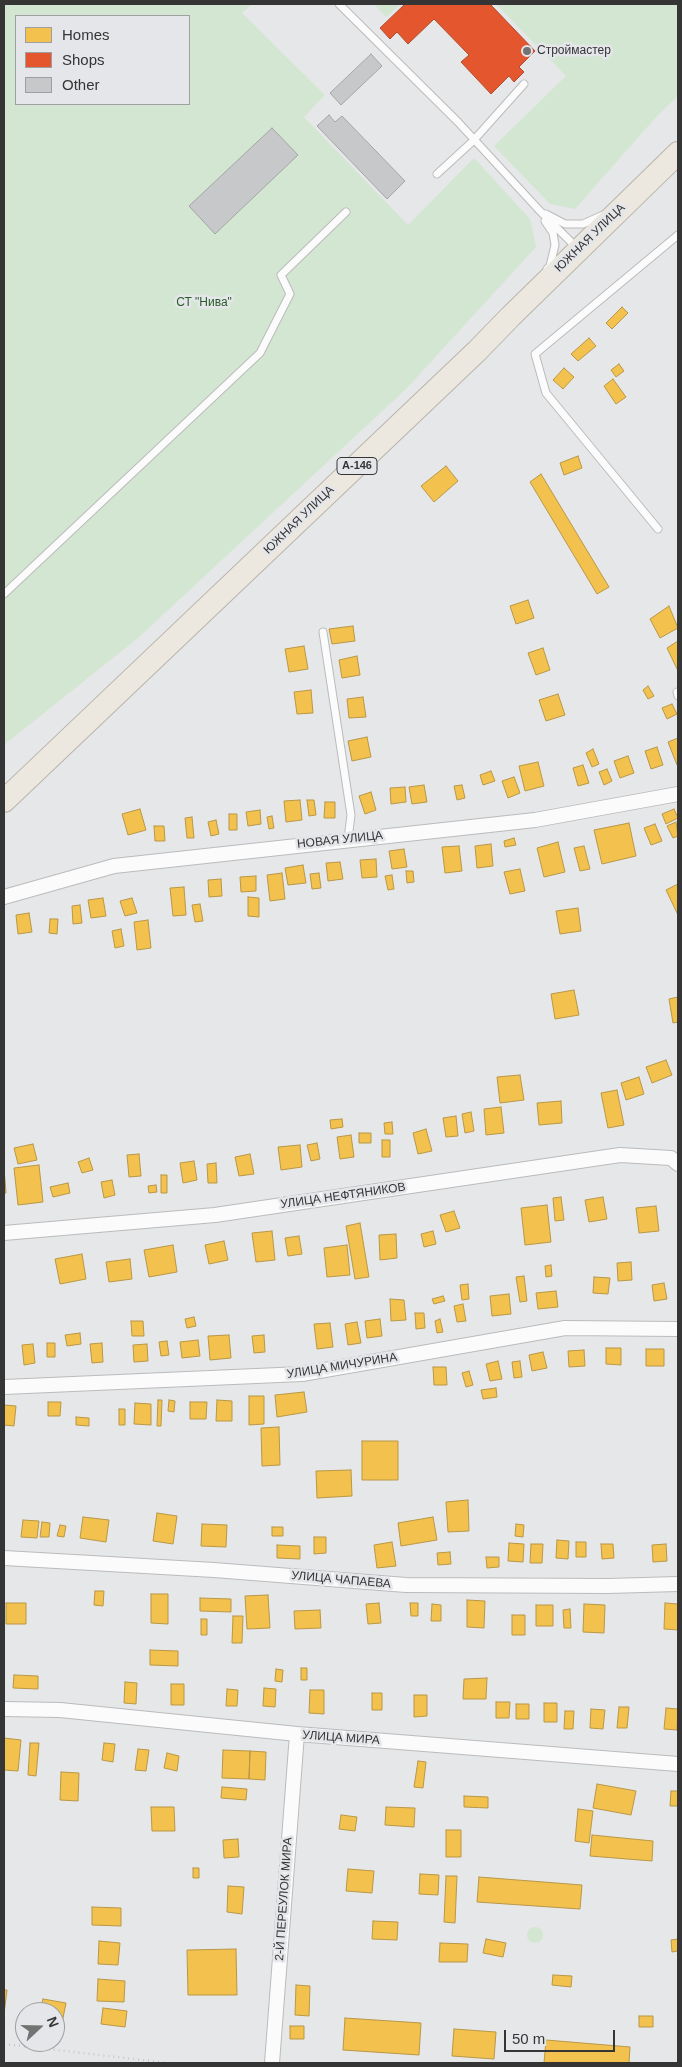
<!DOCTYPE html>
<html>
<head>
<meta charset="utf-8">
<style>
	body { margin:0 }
	#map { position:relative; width:682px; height:2067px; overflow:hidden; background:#e6e7e8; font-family:Arial,sans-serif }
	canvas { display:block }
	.frame { position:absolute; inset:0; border:5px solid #353536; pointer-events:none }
	.legend { position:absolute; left:15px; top:15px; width:175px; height:90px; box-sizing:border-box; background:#e5e6e9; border:1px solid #9f9fa1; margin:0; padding:6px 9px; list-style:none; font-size:15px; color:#353536 }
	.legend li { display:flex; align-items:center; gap:10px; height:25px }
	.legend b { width:25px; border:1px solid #9f9fa1 }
	.north { position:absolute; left:15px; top:2002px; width:50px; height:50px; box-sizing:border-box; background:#e5e6e9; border:1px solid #9f9fa1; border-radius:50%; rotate:69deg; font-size:14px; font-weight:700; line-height:20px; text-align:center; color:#353536 }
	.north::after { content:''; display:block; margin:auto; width:18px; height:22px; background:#737374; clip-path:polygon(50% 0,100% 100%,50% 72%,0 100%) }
	.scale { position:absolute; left:504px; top:2030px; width:111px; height:22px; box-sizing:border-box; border:2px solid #353536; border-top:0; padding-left:6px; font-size:15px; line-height:18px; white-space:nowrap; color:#353536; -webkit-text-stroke:4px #e5e6e9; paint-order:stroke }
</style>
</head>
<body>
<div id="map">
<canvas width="682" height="2067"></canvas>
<div class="frame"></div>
<ul class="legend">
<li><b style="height:14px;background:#f2c14e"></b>Homes</li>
<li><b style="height:14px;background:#e4572e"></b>Shops</li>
<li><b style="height:14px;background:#c7c8c9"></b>Other</li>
</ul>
<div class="north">N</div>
<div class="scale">50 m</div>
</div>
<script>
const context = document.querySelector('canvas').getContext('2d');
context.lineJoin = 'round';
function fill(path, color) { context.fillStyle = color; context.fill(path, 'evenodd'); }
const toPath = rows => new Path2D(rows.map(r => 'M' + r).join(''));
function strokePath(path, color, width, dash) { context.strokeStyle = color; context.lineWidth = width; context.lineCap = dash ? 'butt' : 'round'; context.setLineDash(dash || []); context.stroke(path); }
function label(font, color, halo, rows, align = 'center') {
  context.font = font + ' Arial,sans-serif'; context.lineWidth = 5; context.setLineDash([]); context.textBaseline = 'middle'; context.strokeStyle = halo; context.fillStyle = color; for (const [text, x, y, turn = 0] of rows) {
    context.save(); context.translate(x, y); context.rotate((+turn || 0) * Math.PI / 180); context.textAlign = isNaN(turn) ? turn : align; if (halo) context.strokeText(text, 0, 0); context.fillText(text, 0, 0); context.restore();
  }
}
const green = toPath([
	[4,4,252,4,242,13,325,95,304,117,408,225,474,158,530,219,536,247,406,389,138,638,4,745],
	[16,16,189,16,189,104,16,104],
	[374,4,401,4,386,17],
	[496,4,678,4,678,96,657,116,575,209,550,204,494,146,566,76],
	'527 1935a8 8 0 1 1 16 0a8 8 0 1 1-16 0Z'
]);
const homes = toPath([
	[622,307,628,313,612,329,606,323,622,307],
	[589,338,596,346,578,361,571,354,589,338],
	[619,364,624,371,616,377,611,370,619,364],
	[564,368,574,377,563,389,553,380,564,368],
	[613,379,626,397,616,404,604,386,613,379],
	[578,456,582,468,564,475,560,463,578,456],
	[446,466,458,481,434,502,421,486,446,466],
	[541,474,609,587,597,594,530,482,541,474],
	[528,600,534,618,516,624,510,606,528,600],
	[669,606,678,628,660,638,650,619,669,606],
	[353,626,355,641,332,644,329,629,353,626],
	[678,641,678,671,667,648,678,641],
	[304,646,308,669,289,672,285,649,304,646],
	[543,648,550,670,536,675,528,653,543,648],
	[357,656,360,675,342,678,339,660,357,656],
	[648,686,654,696,648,699,643,690,648,686],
	[311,690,313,713,297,714,294,692,311,690],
	[558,694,565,715,546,721,539,700,558,694],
	[363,697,366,717,349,718,347,699,363,697],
	[672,704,677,714,667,719,662,708,672,704],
	[367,737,371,757,352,761,348,741,367,737],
	[678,738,678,764,677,765,668,742,678,738],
	[657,747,663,765,651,769,645,751,657,747],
	[593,749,599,764,592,767,586,753,593,749],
	[628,756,634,773,620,778,614,761,628,756],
	[538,762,544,786,525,791,519,766,538,762],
	[583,765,589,783,578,786,573,768,583,765],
	[607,769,612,781,604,785,599,772,607,769],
	[491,771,495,781,483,785,480,775,491,771],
	[514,777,520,793,508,798,502,781,514,777],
	[424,785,427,802,412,804,409,787,424,785],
	[462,785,465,798,457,800,454,786,462,785],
	[405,787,406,802,391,804,390,788,405,787],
	[371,792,376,810,365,814,359,796,371,792],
	[300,800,302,820,286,822,284,801,300,800],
	[307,800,314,800,316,815,309,816,307,800],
	[325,802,335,802,335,818,324,818,325,802],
	[140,809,146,830,128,835,122,814,140,809],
	[674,809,678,818,666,824,662,814,674,809],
	[260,810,261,824,248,826,246,812,260,810],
	[229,814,237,814,237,830,229,830,229,814],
	[272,816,274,828,269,829,267,817,272,816],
	[192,817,194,838,187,838,185,818,192,817],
	[216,820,219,834,211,836,208,822,216,820],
	[676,822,678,836,673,838,667,826,676,822],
	[629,823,636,856,602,864,594,830,629,823],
	[655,824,662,841,651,845,644,828,655,824],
	[154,826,164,826,165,841,155,841,154,826],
	[514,838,516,845,505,847,504,841,514,838],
	[558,842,565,872,544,877,537,848,558,842],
	[491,844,493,866,477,868,475,846,491,844],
	[459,846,462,871,445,873,442,847,459,846],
	[584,846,590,869,580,871,574,848,584,846],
	[404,849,407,867,392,869,389,851,404,849],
	[376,859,377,877,362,878,360,860,376,859],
	[340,862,343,879,328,881,326,863,340,862],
	[303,865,306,883,288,885,285,868,303,865],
	[520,869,525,891,510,894,504,872,520,869],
	[406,871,413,871,414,882,407,883,406,871],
	[282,873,285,899,270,901,267,875,282,873],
	[319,873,321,888,312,889,310,874,319,873],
	[392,875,394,889,388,890,385,876,392,875],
	[256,876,256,891,241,892,240,877,256,876],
	[221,879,222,896,209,897,208,880,221,879],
	[678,884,678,915,666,890,678,884],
	[184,887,186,915,173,916,170,888,184,887],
	[248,897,259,898,259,917,248,916,248,897],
	[103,898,106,916,91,918,88,900,103,898],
	[132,898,137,913,125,916,120,901,132,898],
	[200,904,203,921,195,922,192,905,200,904],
	[80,905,82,923,73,924,72,906,80,905],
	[578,908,581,931,560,934,556,911,578,908],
	[29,913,32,932,18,934,16,915,29,913],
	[50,919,58,919,57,934,49,933,50,919],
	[148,920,151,948,137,950,134,922,148,920],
	[121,929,124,946,115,948,112,931,121,929],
	[574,990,579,1015,555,1019,551,994,574,990],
	[678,997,678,1022,673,1023,669,999,678,997],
	[666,1060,672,1075,652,1083,646,1067,666,1060],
	[520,1075,524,1100,500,1103,497,1077,520,1075],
	[639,1077,644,1094,626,1100,621,1083,639,1077],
	[617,1090,624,1125,608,1128,601,1093,617,1090],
	[561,1101,562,1123,539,1125,537,1103,561,1101],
	[501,1107,504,1133,486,1135,484,1109,501,1107],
	[471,1112,474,1131,465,1133,462,1114,471,1112],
	[456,1116,458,1136,446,1137,443,1118,456,1116],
	[342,1119,343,1127,331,1129,330,1120,342,1119],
	[392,1122,393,1134,385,1134,384,1123,392,1122],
	[426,1129,432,1151,418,1154,413,1133,426,1129],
	[359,1133,371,1133,371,1143,359,1143,359,1133],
	[351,1135,354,1157,340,1159,337,1137,351,1135],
	[382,1140,390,1140,390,1157,382,1157,382,1140],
	[317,1143,320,1159,311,1161,307,1145,317,1143],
	[33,1144,37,1160,18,1164,14,1148,33,1144],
	[300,1145,302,1167,281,1170,278,1147,300,1145],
	[139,1154,141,1176,129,1177,127,1155,139,1154],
	[250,1154,254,1174,239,1176,235,1157,250,1154],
	[89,1158,93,1170,82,1173,78,1162,89,1158],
	[194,1161,197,1180,183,1183,180,1163,194,1161],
	[216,1163,217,1183,208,1183,207,1164,216,1163],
	[39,1165,43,1202,18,1205,14,1168,39,1165],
	[4,1168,6,1193,4,1193,4,1168],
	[161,1175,167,1175,167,1193,161,1193,161,1175],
	[112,1180,115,1195,104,1198,101,1182,112,1180],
	[68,1183,70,1193,53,1197,50,1187,68,1183],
	[156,1185,157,1192,149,1193,148,1186,156,1185],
	[561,1197,564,1220,555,1221,553,1198,561,1197],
	[603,1197,607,1219,589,1222,585,1200,603,1197],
	[547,1205,551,1242,525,1245,521,1208,547,1205],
	[656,1206,659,1231,639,1233,636,1208,656,1206],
	[454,1211,460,1228,446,1232,440,1215,454,1211],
	[360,1223,369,1277,355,1279,346,1226,360,1223],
	[272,1231,275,1260,256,1262,252,1233,272,1231],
	[433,1231,436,1244,424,1247,421,1234,433,1231],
	[396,1234,397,1258,380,1260,379,1235,396,1234],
	[299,1236,302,1254,288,1256,285,1238,299,1236],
	[224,1241,228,1260,209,1264,205,1245,224,1241],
	[173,1245,177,1272,149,1277,144,1250,173,1245],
	[347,1245,350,1275,327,1277,324,1248,347,1245],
	[82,1254,86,1279,60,1284,55,1259,82,1254],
	[130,1259,132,1279,109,1282,106,1262,130,1259],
	[631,1262,632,1280,618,1281,617,1263,631,1262],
	[551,1265,552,1276,546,1277,545,1266,551,1265],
	[524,1276,527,1301,520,1302,516,1277,524,1276],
	[594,1277,610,1278,608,1294,593,1293,594,1277],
	[664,1283,667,1299,654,1301,652,1285,664,1283],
	[468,1284,469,1299,462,1300,460,1285,468,1284],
	[556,1291,558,1307,538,1309,536,1293,556,1291],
	[509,1294,511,1314,492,1316,490,1296,509,1294],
	[443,1296,445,1301,434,1304,432,1299,443,1296],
	[390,1299,404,1300,406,1320,391,1321,390,1299],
	[463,1304,466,1321,457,1322,454,1306,463,1304],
	[415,1313,424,1313,425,1328,416,1329,415,1313],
	[194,1317,196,1326,187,1328,185,1319,194,1317],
	[380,1319,382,1336,367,1338,365,1321,380,1319],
	[440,1319,443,1332,437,1333,435,1321,440,1319],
	[131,1321,143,1321,144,1336,132,1336,131,1321],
	[357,1322,361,1343,348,1345,345,1324,357,1322],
	[330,1323,333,1347,317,1349,314,1324,330,1323],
	[80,1333,81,1344,67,1346,65,1335,80,1333],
	[229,1335,231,1358,210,1360,208,1336,229,1335],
	[264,1335,265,1352,254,1353,252,1336,264,1335],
	[198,1340,200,1356,182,1358,180,1342,198,1340],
	[167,1341,169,1355,161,1356,159,1342,167,1341],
	[47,1343,55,1343,55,1357,47,1357,47,1343],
	[102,1343,103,1362,92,1363,90,1344,102,1343],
	[33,1344,35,1363,24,1365,22,1345,33,1344],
	[147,1344,148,1361,134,1362,133,1345,147,1344],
	[606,1348,621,1348,621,1365,606,1364,606,1348],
	[646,1349,664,1349,664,1366,646,1366,646,1349],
	[584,1350,585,1366,569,1367,568,1351,584,1350],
	[543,1352,547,1368,532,1371,529,1355,543,1352],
	[498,1361,502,1379,490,1381,486,1364,498,1361],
	[520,1361,522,1377,514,1378,512,1362,520,1361],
	[433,1367,446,1367,447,1385,434,1385,433,1367],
	[469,1371,473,1385,466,1387,462,1373,469,1371],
	[496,1388,497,1397,483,1399,481,1390,496,1388],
	[304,1392,307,1412,277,1417,275,1395,304,1392],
	[249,1396,264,1396,264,1424,249,1425,249,1396],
	[158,1400,162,1400,161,1426,157,1426,158,1400],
	[169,1400,175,1401,174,1412,168,1411,169,1400],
	[217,1400,232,1401,232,1421,216,1421,217,1400],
	[48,1402,61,1402,60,1416,48,1416,48,1402],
	[190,1402,207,1402,206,1419,190,1419,190,1402],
	[135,1403,151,1404,151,1425,134,1424,135,1403],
	[4,1405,16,1406,14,1426,4,1425,4,1405],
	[119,1409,125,1409,125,1425,119,1425,119,1409],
	[76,1417,89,1418,89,1426,76,1425,76,1417],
	[279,1427,280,1465,262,1466,261,1428,279,1427],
	[362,1441,398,1441,398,1480,362,1480,362,1441],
	[351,1470,352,1496,317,1498,316,1471,351,1470],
	[468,1500,469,1531,448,1532,446,1502,468,1500],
	[157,1513,177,1516,173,1544,153,1541,157,1513],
	[83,1517,109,1520,106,1542,80,1538,83,1517],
	[433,1517,437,1540,401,1546,398,1523,433,1517],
	[23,1520,39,1521,37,1538,21,1537,23,1520],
	[42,1522,50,1523,49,1537,40,1537,42,1522],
	[202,1524,227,1525,226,1547,201,1546,202,1524],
	[516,1524,524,1525,523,1537,515,1536,516,1524],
	[60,1525,66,1526,64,1537,57,1536,60,1525],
	[272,1527,283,1527,283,1536,272,1536,272,1527],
	[314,1537,326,1537,326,1553,314,1554,314,1537],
	[557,1540,569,1541,568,1559,556,1558,557,1540],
	[392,1542,396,1566,377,1568,374,1545,392,1542],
	[576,1542,586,1542,586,1557,576,1557,576,1542],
	[509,1543,524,1544,523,1562,508,1561,509,1543],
	[531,1544,543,1544,542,1563,530,1563,531,1544],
	[601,1544,613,1544,614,1558,602,1559,601,1544],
	[666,1544,667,1561,653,1562,652,1545,666,1544],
	[277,1545,300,1546,300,1559,277,1558,277,1545],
	[450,1552,451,1564,438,1565,437,1553,450,1552],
	[486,1557,499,1557,499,1567,487,1568,486,1557],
	[95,1591,104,1591,103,1606,94,1605,95,1591],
	[151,1594,168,1594,168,1624,151,1623,151,1594],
	[268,1595,270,1628,247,1629,245,1596,268,1595],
	[200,1598,231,1599,231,1612,200,1611,200,1598],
	[467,1600,485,1601,484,1628,467,1627,467,1600],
	[6,1603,26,1603,26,1624,6,1624,6,1603],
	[379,1603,381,1623,368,1624,366,1604,379,1603],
	[410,1603,418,1603,418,1616,411,1616,410,1603],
	[665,1603,678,1604,678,1630,664,1629,665,1603],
	[432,1604,441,1605,441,1621,431,1621,432,1604],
	[584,1604,605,1605,604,1633,583,1632,584,1604],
	[536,1605,553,1605,553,1626,536,1626,536,1605],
	[570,1609,571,1628,564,1628,563,1610,570,1609],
	[320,1610,321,1628,295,1629,294,1611,320,1610],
	[512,1615,525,1615,525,1635,512,1635,512,1615],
	[233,1616,243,1616,242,1643,232,1643,233,1616],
	[201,1619,207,1619,207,1635,201,1635,201,1619],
	[150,1650,178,1651,178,1666,150,1665,150,1650],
	[301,1668,307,1668,307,1680,301,1680,301,1668],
	[276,1669,283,1670,282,1682,275,1681,276,1669],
	[14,1675,38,1676,38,1689,13,1688,14,1675],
	[487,1678,486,1699,463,1699,464,1679,487,1678],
	[125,1682,137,1683,136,1704,124,1703,125,1682],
	[171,1684,184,1684,184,1705,171,1705,171,1684],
	[264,1688,276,1689,275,1707,263,1706,264,1688],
	[227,1689,238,1690,237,1706,226,1706,227,1689],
	[310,1690,324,1690,324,1714,309,1713,310,1690],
	[372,1693,382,1693,382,1710,372,1710,372,1693],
	[414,1695,427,1695,427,1716,414,1717,414,1695],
	[496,1702,510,1702,509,1718,496,1718,496,1702],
	[544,1703,557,1703,557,1722,544,1722,544,1703],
	[516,1704,529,1704,529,1719,516,1719,516,1704],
	[619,1707,629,1707,627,1728,617,1728,619,1707],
	[666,1708,678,1709,677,1730,664,1729,666,1708],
	[591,1709,605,1710,603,1729,590,1728,591,1709],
	[565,1711,574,1711,573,1729,564,1729,565,1711],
	[4,1738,21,1740,18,1771,4,1770,4,1738],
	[30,1743,39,1743,36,1776,28,1775,30,1743],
	[104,1743,115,1744,113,1762,102,1760,104,1743],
	[138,1749,149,1750,146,1771,135,1770,138,1749],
	[223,1750,250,1751,249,1779,222,1778,223,1750],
	[250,1751,266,1752,265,1780,249,1779,250,1751],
	[167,1753,179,1756,177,1771,164,1768,167,1753],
	[418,1761,426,1762,423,1788,414,1787,418,1761],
	[61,1772,79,1773,78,1801,60,1800,61,1772],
	[597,1784,636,1791,631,1815,593,1808,597,1784],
	[222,1787,247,1789,246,1800,221,1798,222,1787],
	[671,1791,678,1791,678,1806,670,1806,671,1791],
	[464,1796,488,1797,488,1808,464,1807,464,1796],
	[151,1807,174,1807,175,1831,152,1831,151,1807],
	[386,1807,415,1808,414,1827,385,1825,386,1807],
	[578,1809,593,1811,589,1843,575,1841,578,1809],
	[341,1815,357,1817,355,1831,339,1829,341,1815],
	[446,1830,461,1830,461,1857,446,1857,446,1830],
	[592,1835,653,1841,652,1861,590,1856,592,1835],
	[238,1839,239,1857,224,1858,223,1840,238,1839],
	[193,1868,199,1868,199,1878,193,1878,193,1868],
	[348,1869,374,1871,372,1893,346,1891,348,1869],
	[420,1874,439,1875,438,1895,419,1894,420,1874],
	[446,1876,457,1876,455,1923,444,1922,446,1876],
	[479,1877,582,1885,580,1909,477,1902,479,1877],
	[228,1886,244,1887,242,1914,227,1912,228,1886],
	[92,1907,121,1908,121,1926,92,1925,92,1907],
	[373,1921,398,1922,397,1940,372,1939,373,1921],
	[486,1939,506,1943,503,1957,483,1953,486,1939],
	[678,1939,678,1951,672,1952,671,1940,678,1939],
	[99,1941,120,1943,118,1965,98,1964,99,1941],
	[440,1943,468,1944,467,1962,439,1962,440,1943],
	[236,1949,237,1995,188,1995,187,1950,236,1949],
	[553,1975,572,1976,571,1987,552,1985,553,1975],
	[98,1979,125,1981,124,2002,97,2001,98,1979],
	[296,1985,310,1986,309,2016,295,2015,296,1985],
	[4,1990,7,1990,4,2014,4,1990],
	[43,1999,66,2003,62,2023,55,2022,55,2012,40,2012,43,1999],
	[103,2008,127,2011,125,2027,101,2024,103,2008],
	[639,2016,653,2016,653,2027,639,2027,639,2016],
	[345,2018,421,2023,419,2055,343,2050,345,2018],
	[290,2026,304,2026,304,2039,290,2039,290,2026],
	[454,2029,496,2032,494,2059,452,2056,454,2029],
	[546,2040,630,2047,629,2063,544,2063,546,2040]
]);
const shops = toPath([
	[405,4,490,4,535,51,519,67,524,72,514,82,509,76,491,94,461,62,469,55,434,19,408,44,397,32,390,39,380,28,405,4]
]);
const building = toPath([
	[371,54,382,66,341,105,330,93,371,54],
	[329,115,335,122,342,116,405,181,387,199,317,126,329,115],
	[272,128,298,155,215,234,189,206,272,128]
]);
const path = toPath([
	[4,2044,169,2063]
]);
const service = toPath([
	[339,4,458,122,539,210,576,247],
	[437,174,473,141,524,84],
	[546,214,565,224,583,224,603,215],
	[545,221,553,233,555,245,550,266,547,269],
	[658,529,546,393,535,354,678,235],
	[4,594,260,353,290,294,281,275,346,212],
	[323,632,351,815,348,839],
	[677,692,678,696]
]);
const minor = toPath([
	[4,897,114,866,535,820,678,794],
	[4,1233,215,1215,620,1155,671,1158,678,1164],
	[4,1387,302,1374,565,1328,678,1329],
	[4,1558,214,1570,406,1585,608,1586,678,1584],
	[4,1709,60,1710,297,1734,678,1764],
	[272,2063,297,1734]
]);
const trunk = toPath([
	[4,801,477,351,511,316,678,153]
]);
const markers = [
	[527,51,5,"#737374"]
];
const shields = [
	[357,466,40]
];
const shieldNames = [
	["А-146",357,466]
];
const poiNames = [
	["Строймастер",537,51]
];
const streetNames = [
	["ЮЖНАЯ УЛИЦА",590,238,-44],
	["ЮЖНАЯ УЛИЦА",299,520,-44],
	["НОВАЯ УЛИЦА",340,840,-6],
	["УЛИЦА НЕФТЯНИКОВ",343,1196,-8],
	["УЛИЦА МИЧУРИНА",342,1366,-9],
	["УЛИЦА ЧАПАЕВА",341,1580,5],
	["УЛИЦА МИРА",341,1738,4],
	["2-Й ПЕРЕУЛОК МИРА",284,1899,-86]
];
const parkNames = [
	["СТ \"Нива\"",204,303]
];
fill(green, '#d2e6d1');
fill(homes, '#f2c14e');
strokePath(homes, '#b99747', 1);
fill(shops, '#e4572e');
strokePath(shops, '#b04d30', 1);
fill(building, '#c7c8c9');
strokePath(building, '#a5a5a6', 1);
strokePath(service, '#bbbbbc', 9);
strokePath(minor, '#bbbbbc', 16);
strokePath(trunk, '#b9b4ac', 24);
strokePath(path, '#c7c8c8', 2.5, [1, 4]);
strokePath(service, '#fbfbfc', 7);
strokePath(minor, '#fbfbfc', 14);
strokePath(trunk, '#ece8e0', 22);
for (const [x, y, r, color] of markers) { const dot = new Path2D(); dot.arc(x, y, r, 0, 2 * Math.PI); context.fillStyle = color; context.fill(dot); strokePath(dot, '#e5e6e9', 2); }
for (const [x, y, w] of shields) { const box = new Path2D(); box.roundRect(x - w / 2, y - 8.5, w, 17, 4); context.fillStyle = '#e5e6e9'; context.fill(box); strokePath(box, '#353536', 1); }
label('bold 11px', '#353536', null, shieldNames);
label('12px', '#353536', '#e5e6e9', poiNames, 'left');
label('12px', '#353536', '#e5e6e9', streetNames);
label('12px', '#295d27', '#e5e6e9', parkNames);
</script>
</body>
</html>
